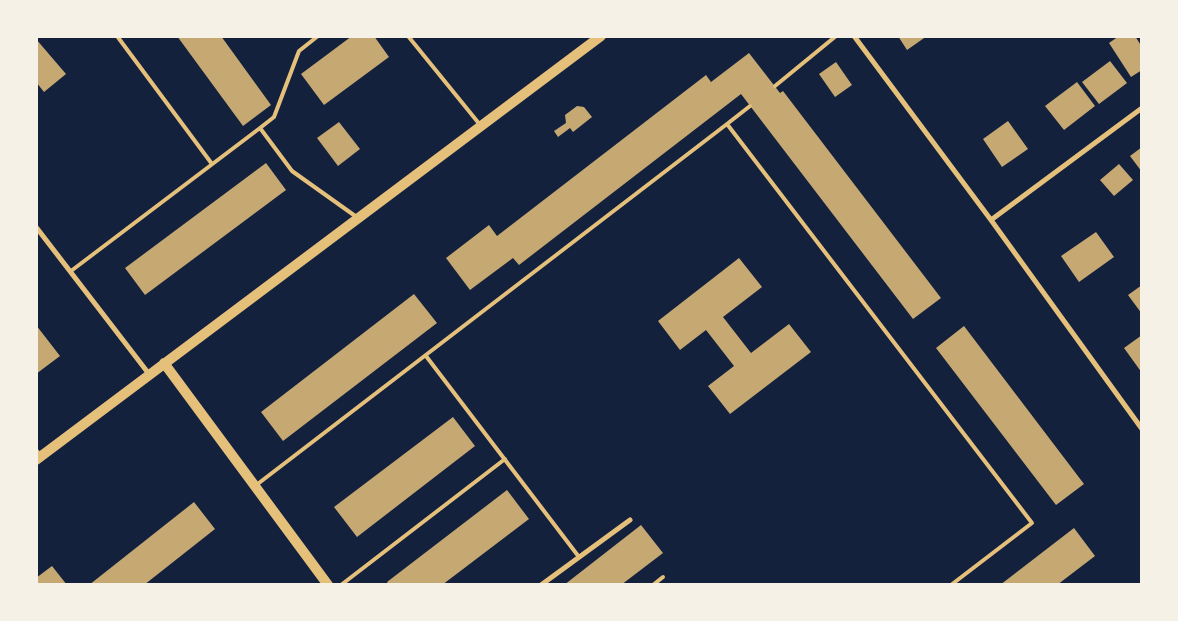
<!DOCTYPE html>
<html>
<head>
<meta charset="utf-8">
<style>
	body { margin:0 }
	#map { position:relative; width:1178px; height:621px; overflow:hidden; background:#14213d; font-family:"DM Sans",sans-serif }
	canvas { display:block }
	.frame { position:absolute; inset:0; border:38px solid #f6f1e7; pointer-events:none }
</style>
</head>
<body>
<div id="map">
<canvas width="1178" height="621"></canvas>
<div class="frame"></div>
</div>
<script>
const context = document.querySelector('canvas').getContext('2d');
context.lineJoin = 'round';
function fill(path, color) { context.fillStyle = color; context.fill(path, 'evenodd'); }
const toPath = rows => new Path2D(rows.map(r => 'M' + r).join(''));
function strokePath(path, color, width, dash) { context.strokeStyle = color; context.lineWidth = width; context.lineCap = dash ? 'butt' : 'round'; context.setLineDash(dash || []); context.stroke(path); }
const building = toPath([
	[177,36,221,36,271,105,243,126],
	[352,36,374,36,389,57,324,105,301,74],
	[898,36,927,36,907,50],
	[1119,36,1135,36,1142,47,1142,70,1131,77,1109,43],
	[36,39,66,74,44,92,36,82],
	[749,53,780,93,783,91,941,298,913,319,741,94,519,265,513,258,470,290,446,258,489,225,497,236,706,75,711,82],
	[1110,61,1127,83,1099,104,1082,82],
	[836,62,852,85,835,97,819,74],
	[1077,82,1095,106,1064,130,1045,106],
	[577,106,584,107,592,117,573,132,570,128,558,137,554,131,566,123,565,115],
	[1008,121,1028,149,1002,167,983,139],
	[339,122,360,149,338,166,317,138],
	[1142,147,1142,172,1130,156],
	[266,163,286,190,145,295,125,268],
	[1119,164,1133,180,1114,196,1100,180],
	[1096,232,1114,257,1079,282,1061,256],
	[739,258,762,287,723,317,751,353,789,324,811,352,730,414,708,386,734,366,706,330,680,350,658,321],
	[1142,285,1142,314,1128,295],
	[414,294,437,323,283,441,261,412],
	[36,325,60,356,36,374],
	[964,326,1084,484,1056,505,936,348],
	[1142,335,1142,373,1124,348],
	[453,417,475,446,357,537,334,507],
	[507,490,529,519,442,585,389,585,387,582],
	[194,502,215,529,144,585,89,585],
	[641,525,663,553,621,585,564,585],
	[1074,528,1095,556,1057,585,1000,585],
	[52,566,67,585,36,585,36,578]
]);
const service = toPath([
	[117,36,212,164],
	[408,36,481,126],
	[775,86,836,36],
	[727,124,750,106],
	[260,128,274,117,299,51,318,36],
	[71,271,260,128,292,171,358,218],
	[426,356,579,557],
	[36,450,41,456],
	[255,486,727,124,1032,523,951,585],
	[341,585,505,459],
	[653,585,663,577]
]);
const minor = toPath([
	[854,36,991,220,1142,429],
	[991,220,1142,108],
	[36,227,149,374],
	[541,585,630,520]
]);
const secondary = toPath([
	[164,363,328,585],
	[36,460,601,36]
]);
fill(building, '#c6a872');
strokePath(service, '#e5c07b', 4);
strokePath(minor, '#e5c07b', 5);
strokePath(secondary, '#e5c07b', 10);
</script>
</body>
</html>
